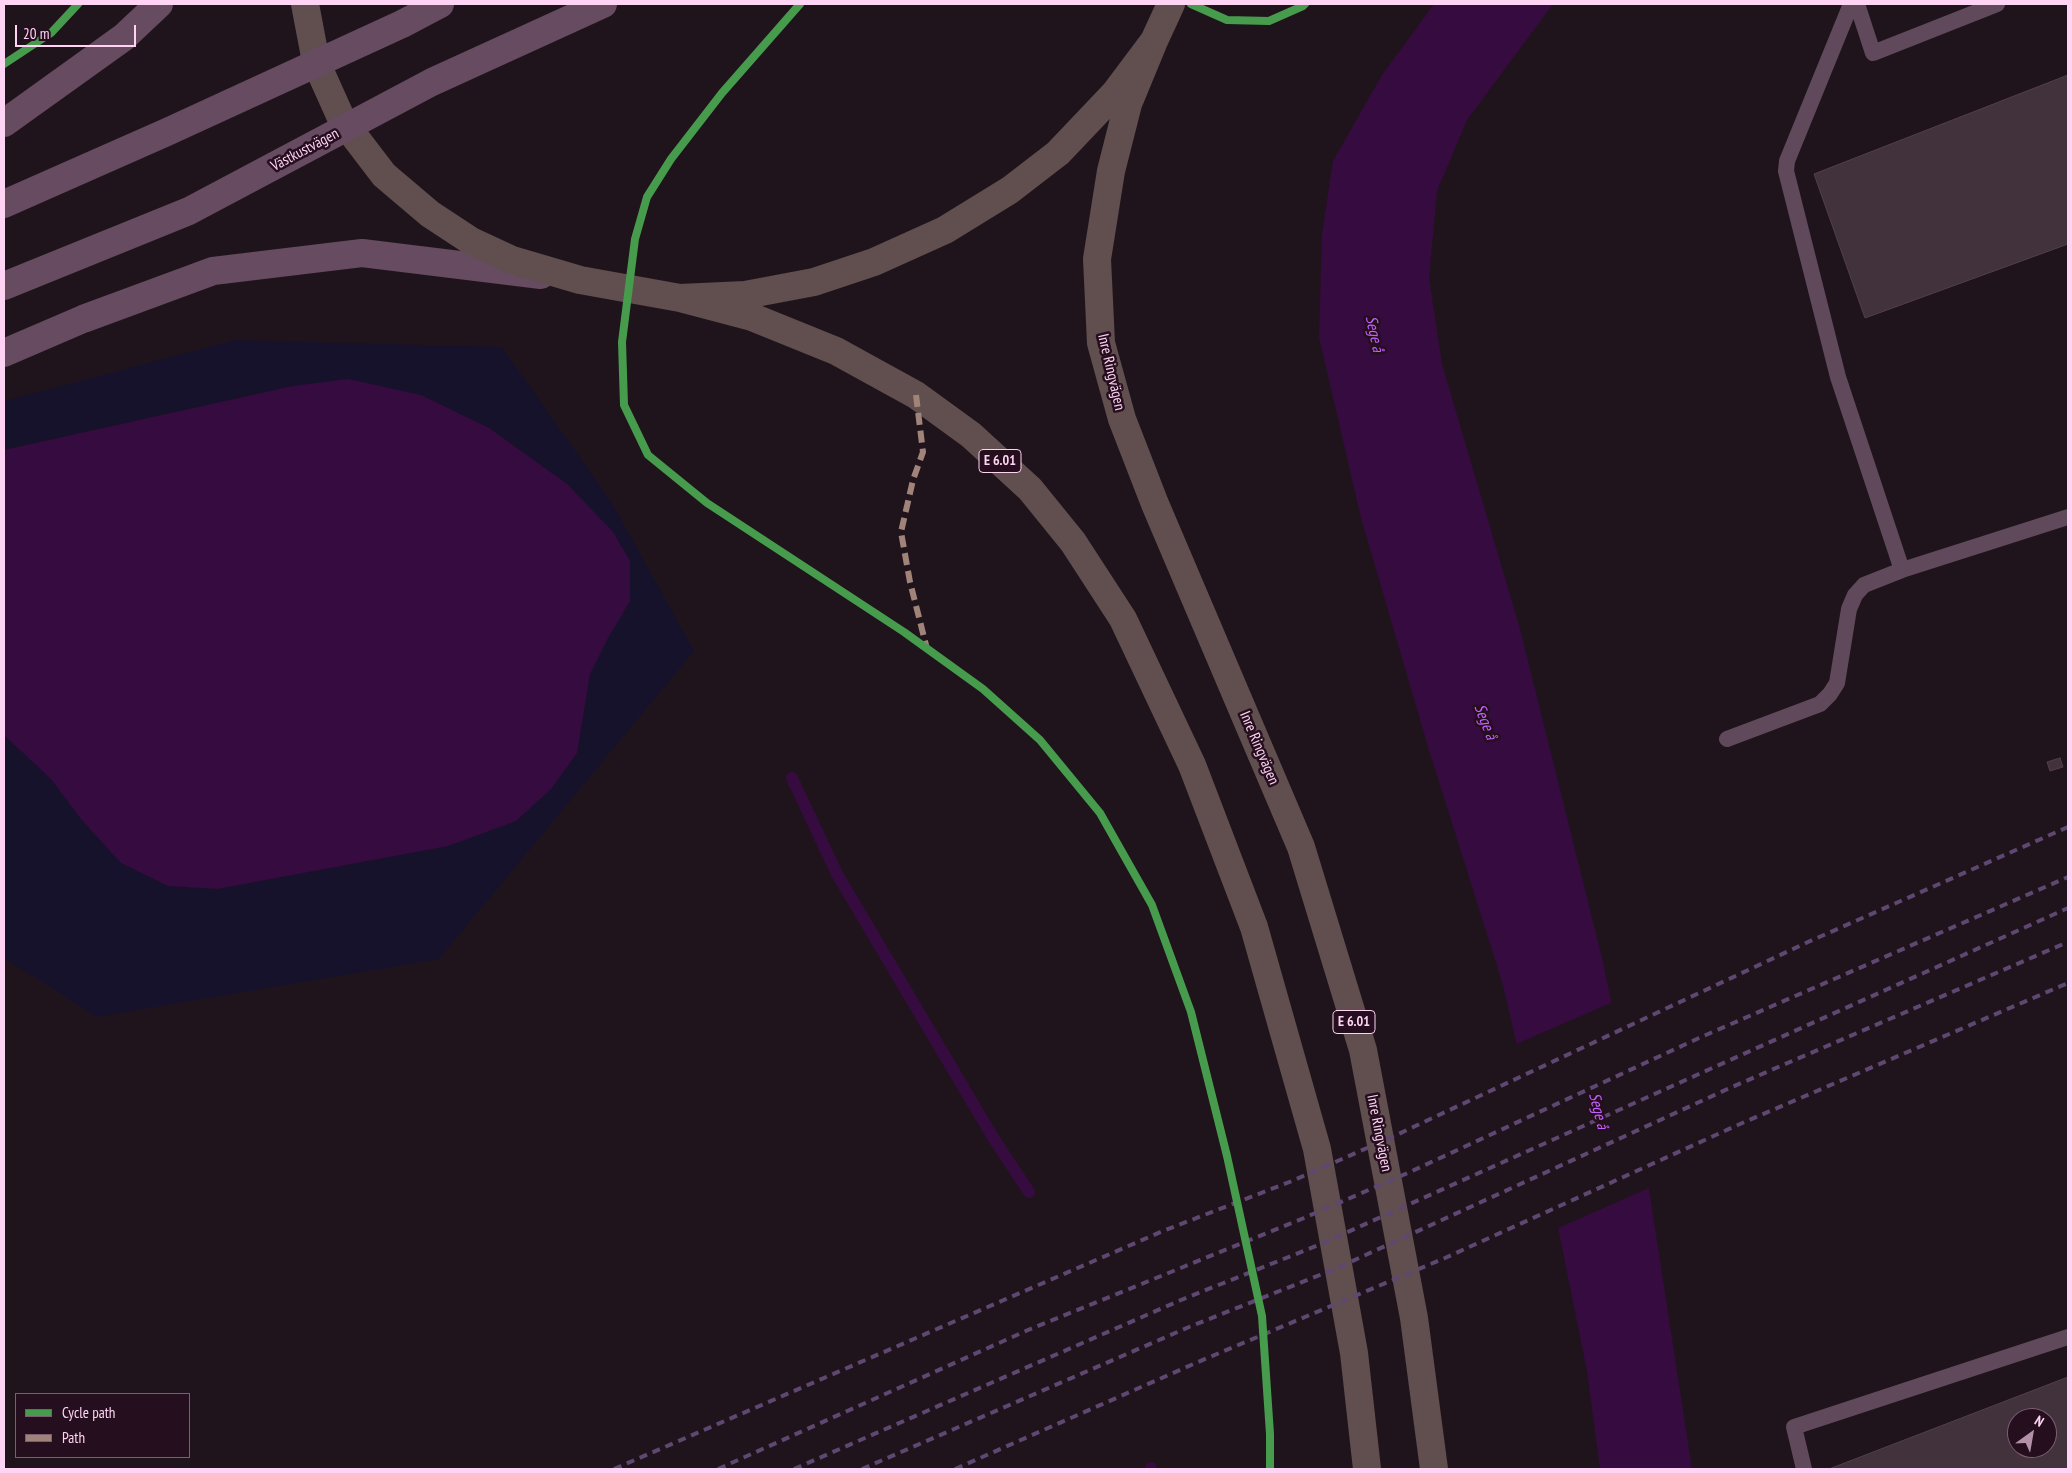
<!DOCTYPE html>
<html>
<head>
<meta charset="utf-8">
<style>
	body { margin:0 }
	#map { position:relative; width:2072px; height:1473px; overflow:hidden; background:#20141c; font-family:"PT Sans Narrow",sans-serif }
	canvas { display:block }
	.frame { position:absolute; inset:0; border:5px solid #ffd3f3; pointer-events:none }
	.legend { position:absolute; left:15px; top:1393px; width:175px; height:65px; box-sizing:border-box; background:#250f1e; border:1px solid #7c5d73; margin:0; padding:6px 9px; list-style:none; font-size:15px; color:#ffd3f3 }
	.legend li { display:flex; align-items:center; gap:10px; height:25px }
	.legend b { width:25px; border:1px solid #7c5d73 }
	.north { position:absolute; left:2007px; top:1408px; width:50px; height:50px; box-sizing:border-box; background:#250f1e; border:1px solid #7c5d73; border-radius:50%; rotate:32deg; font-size:14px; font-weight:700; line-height:20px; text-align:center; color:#ffd3f3 }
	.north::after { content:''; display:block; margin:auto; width:18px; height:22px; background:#b190a8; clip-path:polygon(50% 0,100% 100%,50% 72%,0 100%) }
	.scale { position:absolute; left:15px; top:25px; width:121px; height:22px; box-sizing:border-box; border:2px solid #ffd3f3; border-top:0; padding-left:6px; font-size:15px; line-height:18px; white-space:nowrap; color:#ffd3f3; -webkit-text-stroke:4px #250f1e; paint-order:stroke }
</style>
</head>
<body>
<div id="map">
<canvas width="2072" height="1473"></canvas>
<div class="frame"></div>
<ul class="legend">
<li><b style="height:6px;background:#469c4c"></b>Cycle path</li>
<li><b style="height:6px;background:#a18479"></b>Path</li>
</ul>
<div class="north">N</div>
<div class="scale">20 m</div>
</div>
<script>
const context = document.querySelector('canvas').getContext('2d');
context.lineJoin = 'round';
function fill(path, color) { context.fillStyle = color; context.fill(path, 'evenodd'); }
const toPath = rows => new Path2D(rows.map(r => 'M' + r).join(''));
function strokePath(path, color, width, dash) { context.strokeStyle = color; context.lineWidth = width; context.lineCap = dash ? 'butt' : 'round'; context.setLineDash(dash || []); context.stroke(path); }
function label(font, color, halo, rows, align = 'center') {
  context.font = font + ' "PT Sans Narrow",sans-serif'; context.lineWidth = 5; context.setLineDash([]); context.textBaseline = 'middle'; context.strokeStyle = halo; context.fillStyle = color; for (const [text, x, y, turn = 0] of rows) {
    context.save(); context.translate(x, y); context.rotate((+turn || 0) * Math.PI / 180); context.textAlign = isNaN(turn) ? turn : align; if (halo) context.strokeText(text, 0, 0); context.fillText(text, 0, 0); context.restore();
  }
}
const green = toPath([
	[235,340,502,347,612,503,694,651,439,959,97,1017,4,958,4,735,51,779,81,819,168,886,217,889,448,846,516,821,551,789,577,753,590,674,608,638,567,484,489,428,421,395,293,386,4,450,4,401]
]);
const water = toPath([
	[1434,4,1553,4,1467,120,1437,191,1429,278,1442,364,1520,629,1603,962,1647,1176,1692,1469,1600,1469,1587,1371,1552,1198,1503,985,1429,750,1361,518,1319,337,1322,234,1333,161,1382,75],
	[348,379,421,395,489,428,567,484,613,532,630,561,630,601,608,638,590,674,577,753,551,789,516,821,448,846,217,889,168,886,121,863,81,819,51,779,4,735,4,450,293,386]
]);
const pier = toPath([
	[1613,1002,1651,1187,1556,1229,1514,1045]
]);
const stream = toPath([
	[792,778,837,874,994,1139,1029,1192],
	[1151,1468,1151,1469]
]);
const building = toPath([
	[2068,75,2068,244,1865,318,1814,174,2068,75],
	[2060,758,2063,767,2050,771,2047,762,2060,758],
	[2068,1377,2068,1469,1829,1469,2068,1377],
	[2017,1418,2047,1418,2047,1448,2017,1448,2017,1418]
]);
const lane = toPath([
	[1851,4,1787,161,1786,171,1838,377,1902,570],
	[1857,4,1873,53,1997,4],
	[1727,739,1820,704,1830,694,1837,683,1849,609,1855,595,1864,585,1902,570,2068,517],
	[1804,1469,1794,1427,2068,1337]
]);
const secondary = toPath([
	[4,123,124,37,159,4],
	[4,353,83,319,213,271,362,253,541,275]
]);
const highway = toPath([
	[305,4,316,62,342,120,384,175,430,214,471,241,512,260,580,280,680,298,745,295,814,282,874,262,945,230,1010,190,1058,153,1115,93,1154,41,1171,4],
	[1154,41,1128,104,1111,171,1097,259,1101,343,1122,419,1155,504,1301,847,1363,1050,1414,1318,1434,1469],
	[680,298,752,317,836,351,916,395,971,435,1030,489,1073,542,1123,619,1192,765,1254,927,1317,1149,1354,1353,1367,1469]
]);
const rail = toPath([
	[614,1469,1163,1231,1292,1181,1392,1137,1808,942,2068,827],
	[718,1469,1028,1330,1304,1218,1410,1172,1699,1038,2068,877],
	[794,1469,1181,1300,1321,1244,2068,908],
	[862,1469,1189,1327,1335,1269,1732,1087,2068,942],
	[955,1469,1198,1362,1445,1258,1740,1124,2068,983]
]);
const secondaryBridge = toPath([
	[4,204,167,132,402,24,440,4],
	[4,286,189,211,432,82,603,4]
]);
const quiet = toPath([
	[916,395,923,452,913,480,901,532,910,582,927,649]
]);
const cycleway = toPath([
	[800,4,722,93,671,159,647,197,635,239,622,342,624,405,648,455,707,503,904,632,983,689,1040,740,1100,813,1152,905,1191,1012,1227,1156,1262,1316,1270,1434,1270,1469],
	[1191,4,1227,20,1269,21,1303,6,1305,4],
	[4,64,51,33,78,4]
]);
const shields = [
	[1000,461,42],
	[1354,1022,42]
];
const shieldNames = [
	["E 6.01",1000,461],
	["E 6.01",1354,1022]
];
const streetNames = [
	["Västkustvägen",305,150,-28],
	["Inre Ringvägen",1111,372,77],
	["Inre Ringvägen",1259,748,67],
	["Inre Ringvägen",1379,1133,79]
];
const waterNames = [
	["Sege å",1374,334,78],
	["Sege å",1485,722,69],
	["Sege å",1598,1111,76]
];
fill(green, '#17122c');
fill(water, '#360b3f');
fill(pier, '#20141c');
strokePath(stream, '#360b3f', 12);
fill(building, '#42323c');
strokePath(building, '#543e4c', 1);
strokePath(lane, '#61495c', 16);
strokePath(secondary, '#674b61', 28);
strokePath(highway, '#614f4f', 28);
strokePath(rail, '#5e4770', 4, [8, 6]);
strokePath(secondaryBridge, '#674b61', 28);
strokePath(quiet, '#a18479', 6, [12, 6]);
strokePath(cycleway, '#469c4c', 8);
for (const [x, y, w] of shields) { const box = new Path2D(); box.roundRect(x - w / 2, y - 11.5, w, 23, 4); context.fillStyle = '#250f1e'; context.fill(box); strokePath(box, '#ffd3f3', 1); }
label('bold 14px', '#ffd3f3', null, shieldNames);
label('15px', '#ffd3f3', '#250f1e', streetNames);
label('italic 16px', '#c561ff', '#250f1e', waterNames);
</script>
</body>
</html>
